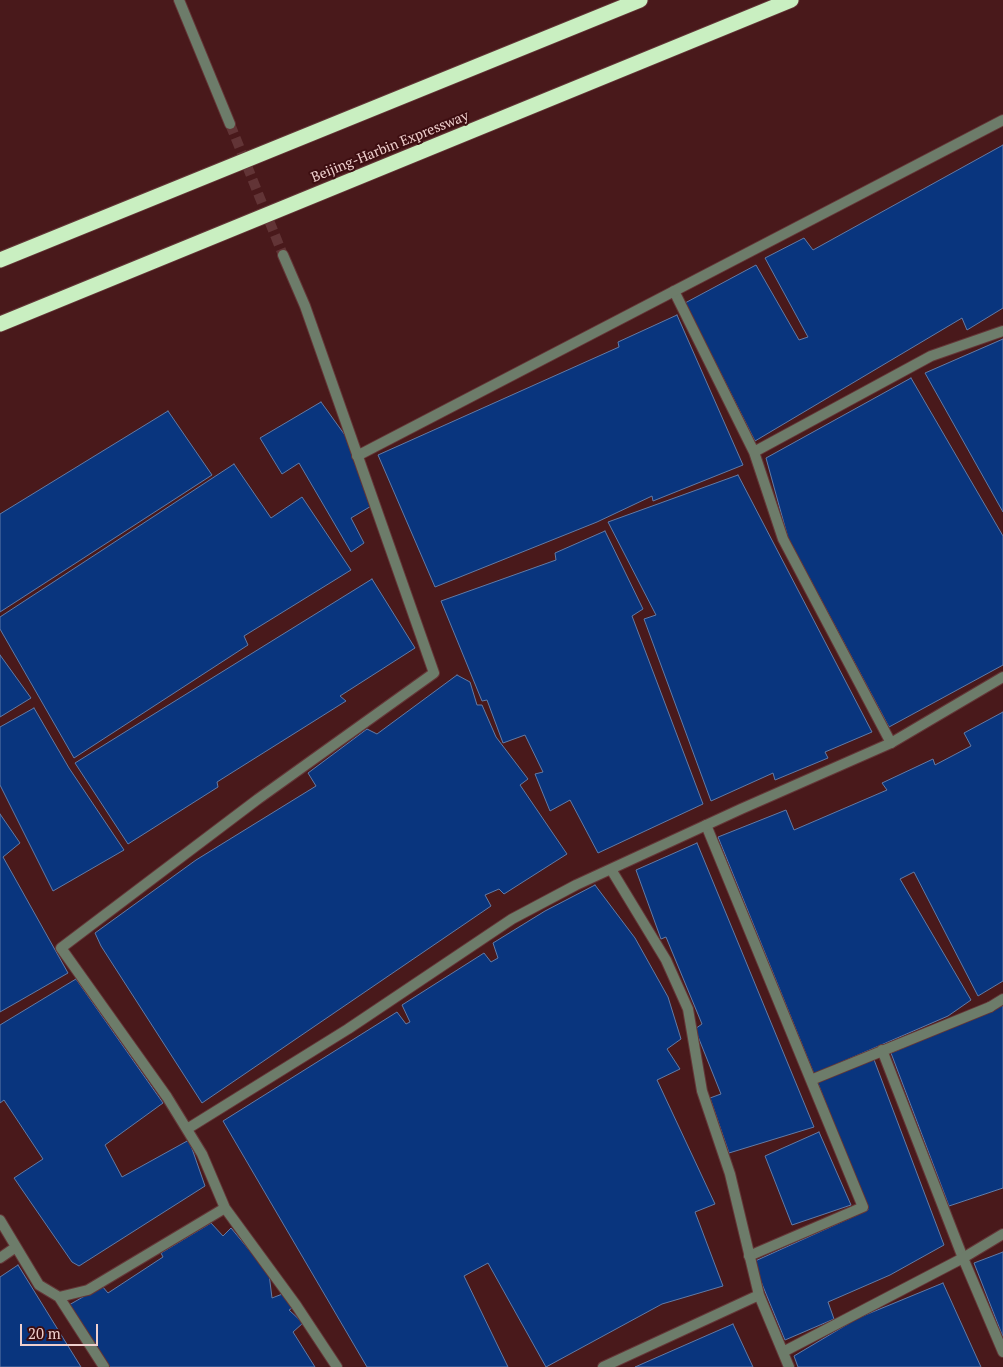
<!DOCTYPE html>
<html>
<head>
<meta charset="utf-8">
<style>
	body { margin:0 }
	#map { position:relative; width:1003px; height:1367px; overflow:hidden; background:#49191b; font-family:"PT Serif",serif }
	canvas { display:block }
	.scale { position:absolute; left:20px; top:1324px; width:78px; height:22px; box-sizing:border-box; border:2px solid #efcfcd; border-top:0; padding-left:6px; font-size:15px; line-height:18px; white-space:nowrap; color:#efcfcd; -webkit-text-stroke:4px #3d0e11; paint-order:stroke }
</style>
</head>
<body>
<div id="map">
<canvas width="1003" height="1367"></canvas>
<div class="scale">20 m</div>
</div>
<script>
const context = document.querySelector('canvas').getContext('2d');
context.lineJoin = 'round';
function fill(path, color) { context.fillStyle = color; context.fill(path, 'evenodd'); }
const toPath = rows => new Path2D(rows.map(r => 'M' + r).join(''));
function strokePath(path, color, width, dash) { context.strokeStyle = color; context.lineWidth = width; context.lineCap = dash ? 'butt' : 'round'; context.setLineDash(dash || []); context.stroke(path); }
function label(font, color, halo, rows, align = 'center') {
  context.font = font + ' "PT Serif",serif'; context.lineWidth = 4; context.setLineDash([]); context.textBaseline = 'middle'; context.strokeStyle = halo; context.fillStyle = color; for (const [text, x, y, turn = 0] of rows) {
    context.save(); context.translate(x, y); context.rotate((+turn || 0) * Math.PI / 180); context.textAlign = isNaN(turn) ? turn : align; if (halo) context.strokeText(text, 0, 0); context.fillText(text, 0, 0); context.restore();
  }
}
const building = toPath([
	[1003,145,1003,308,967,330,962,318,755,441,685,303,756,265,799,340,808,337,765,258,804,238,813,250,1003,145],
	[677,315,743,465,653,501,652,496,597,522,435,587,378,455,619,347,618,342,677,315],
	[1003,339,1003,512,925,373,1003,339],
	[911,378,1003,536,1003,665,889,727,788,538,766,458,911,378],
	[321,402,347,438,373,505,351,518,364,543,351,552,299,463,282,474,260,438,321,402],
	[168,411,212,475,0,612,0,514,168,411],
	[234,464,271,518,302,497,351,570,244,636,248,645,74,758,0,629,0,617,234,464],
	[738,475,872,732,825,752,828,758,775,780,773,773,711,801,644,619,656,615,608,522,738,475],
	[605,531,643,609,632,616,703,804,598,853,570,800,550,811,535,774,543,772,525,735,503,743,487,700,482,701,441,601,556,560,555,553,605,531],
	[372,579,415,648,340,696,346,701,217,782,218,787,128,844,75,763,372,579],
	[0,655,31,698,0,717,0,655],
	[457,675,470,682,477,705,482,705,496,737,528,779,520,785,567,854,504,894,499,889,485,895,491,906,202,1103,101,946,95,933,196,860,316,786,308,773,367,729,377,734,457,675],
	[34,708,69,768,124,850,53,891,0,785,0,727,34,708],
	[1003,712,1003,981,978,996,914,872,900,879,971,1000,948,1016,814,1074,718,837,786,810,794,830,887,790,882,783,933,759,935,765,971,746,964,733,1003,712],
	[0,814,20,843,3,857,68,973,0,1012,0,814],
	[697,843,814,1127,729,1153,710,1098,721,1094,695,1029,702,1024,666,937,661,939,636,870,697,843],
	[595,885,635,938,668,997,681,1039,667,1049,680,1069,657,1080,715,1204,695,1212,723,1286,662,1304,546,1367,488,1263,464,1276,508,1367,367,1367,223,1121,397,1012,406,1024,410,1022,402,1005,484,953,491,962,498,958,493,943,545,911,595,885],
	[76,979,163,1103,105,1145,122,1177,189,1140,205,1186,79,1266,72,1262,14,1178,43,1159,4,1100,0,1103,0,1025,76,979],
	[1003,1005,1003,1188,949,1206,891,1053,1003,1005],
	[873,1057,944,1245,890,1275,828,1302,834,1319,785,1340,753,1262,868,1210,817,1081,873,1057],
	[819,1132,851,1205,792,1225,765,1156,819,1132],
	[211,1223,223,1236,231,1228,269,1274,272,1298,285,1293,294,1307,289,1310,303,1323,293,1332,315,1367,109,1367,69,1305,102,1286,108,1293,163,1257,161,1253,211,1223],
	[1003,1252,1003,1337,974,1263,1003,1252],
	[18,1265,81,1367,0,1367,0,1277,18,1265],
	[943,1283,981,1367,798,1367,794,1356,858,1318,943,1283],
	[733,1324,753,1367,635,1367,733,1324]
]);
const streetTunnel = toPath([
	[230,124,283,255]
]);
const lane = toPath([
	[674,291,754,452,783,539,891,743],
	[754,452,931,356,1003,331],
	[706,825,863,1207,749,1256],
	[882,1050,963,1258],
	[811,1080,990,1007]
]);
const street = toPath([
	[179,0,230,124],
	[283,255,305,306,434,673,258,799,61,948,167,1097,202,1154,225,1208,296,1305,337,1367],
	[357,456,1003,120],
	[612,871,666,960,688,1009,702,1091,730,1174,759,1295,789,1367],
	[990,1007,1003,999],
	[187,1129,348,1029,512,919,576,885,741,809,891,743,1003,677],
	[0,1220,39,1285,59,1297,88,1290,225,1208],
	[0,1258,16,1247],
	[963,1258,1003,1352],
	[59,1297,104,1367],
	[783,1352,963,1258,1003,1234],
	[603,1367,759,1295]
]);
const highway = toPath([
	[0,260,640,0],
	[0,324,791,0]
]);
const streetNames = [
	["Beijing-Harbin Expressway",390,147,-22]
];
fill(building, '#09357e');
strokePath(building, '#617ba7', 1);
strokePath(streetTunnel, '#623436', 10, [10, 5]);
strokePath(lane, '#643637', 12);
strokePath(street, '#643637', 12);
strokePath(highway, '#643637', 17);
strokePath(lane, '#6d7c6a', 10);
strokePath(street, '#6d7c6a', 10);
strokePath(highway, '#c9efc1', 15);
label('14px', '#efcfcd', '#3d0e11', streetNames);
</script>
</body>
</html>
